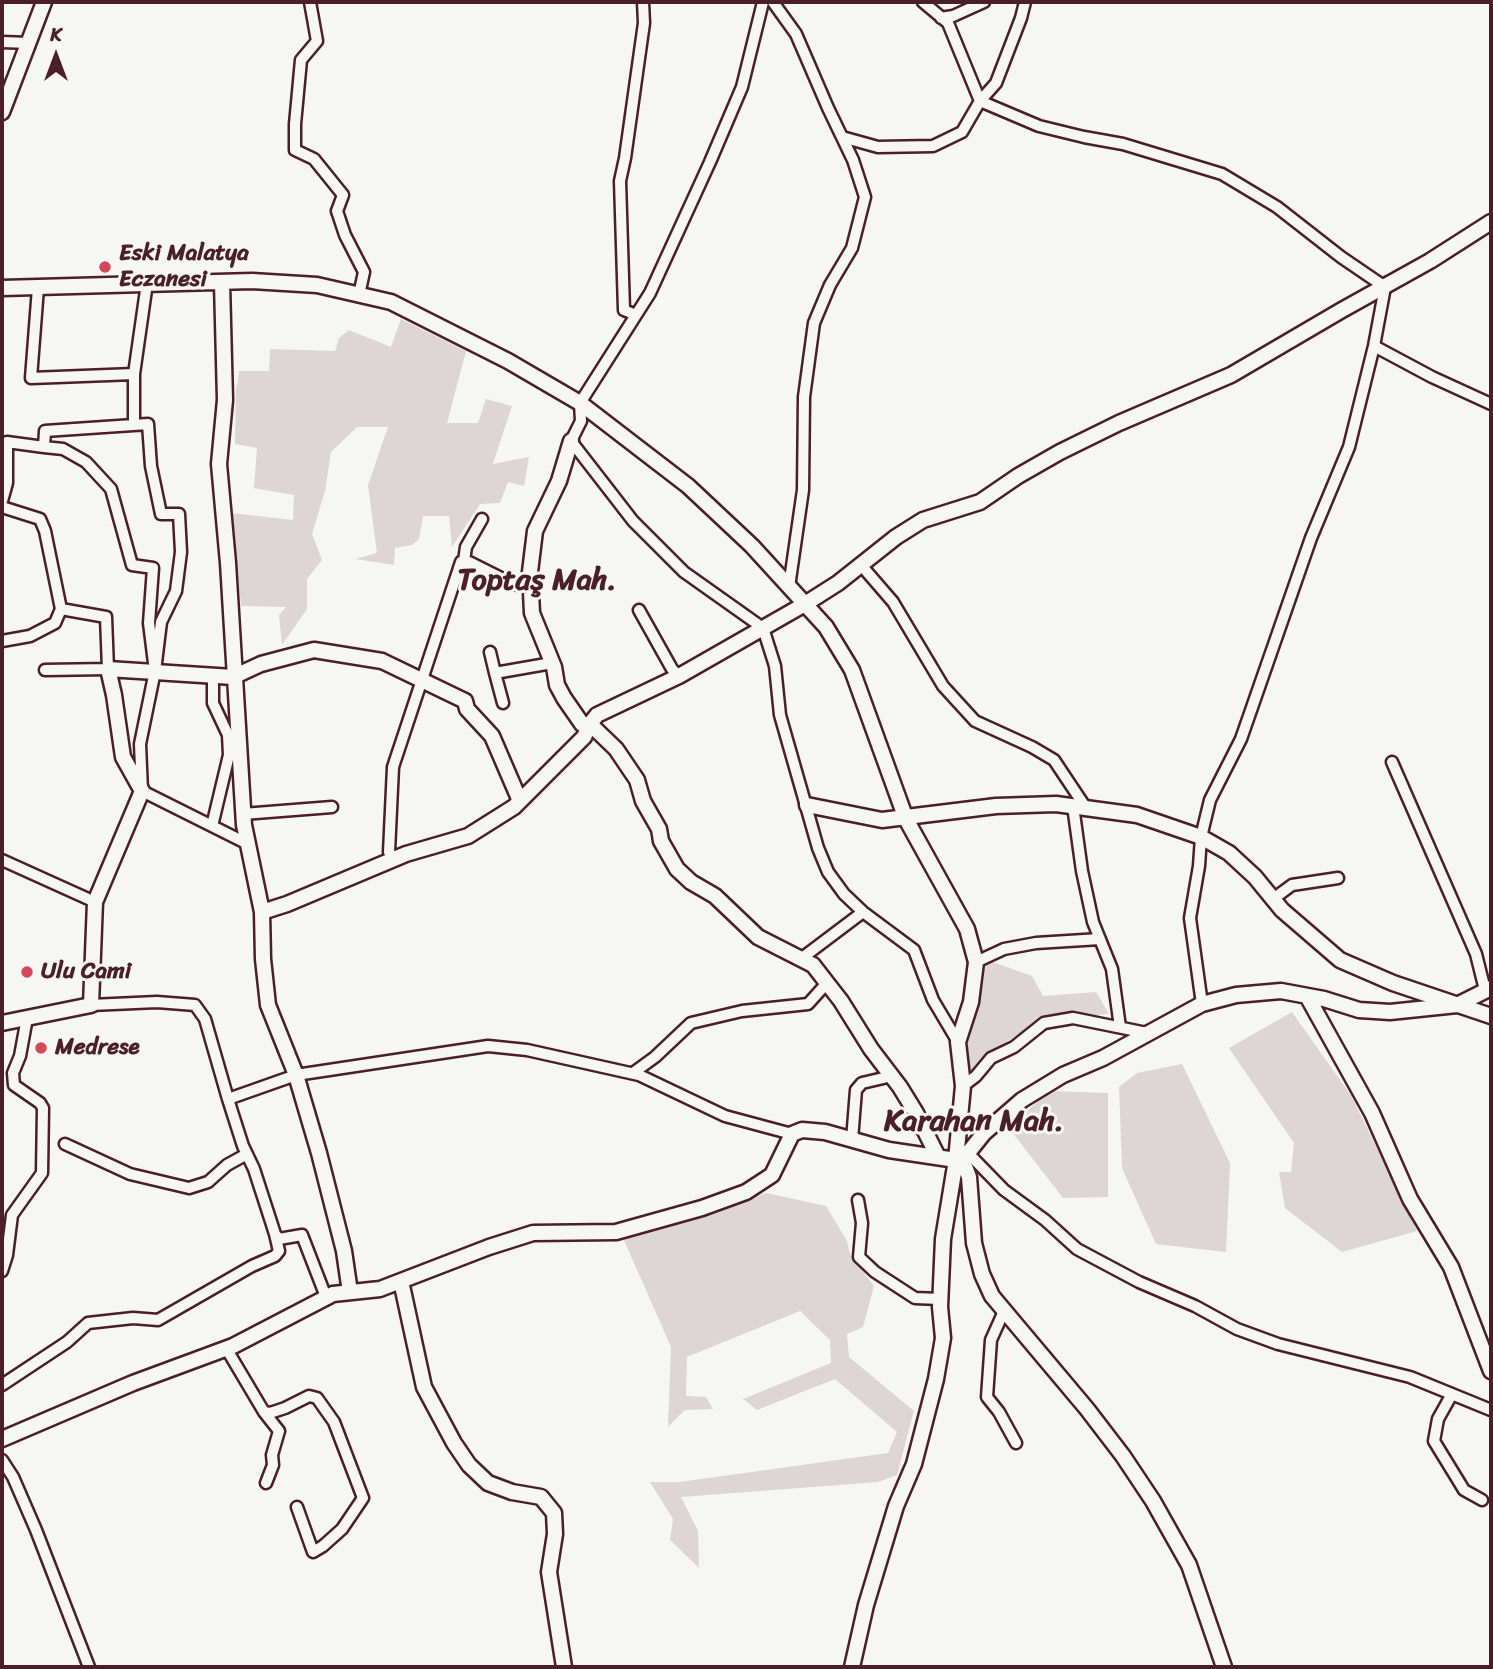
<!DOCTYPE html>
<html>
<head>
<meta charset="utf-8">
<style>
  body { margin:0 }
  #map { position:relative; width:1493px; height:1669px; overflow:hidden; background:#f6f6f2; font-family:Sriracha,sans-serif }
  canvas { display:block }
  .frame { position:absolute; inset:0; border:4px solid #4a1f2b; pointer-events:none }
  .north { position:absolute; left:21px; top:21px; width:70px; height:70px; -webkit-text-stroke:5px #f6f6f2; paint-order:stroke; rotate:0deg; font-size:19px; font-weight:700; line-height:28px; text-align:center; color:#4a1f2b }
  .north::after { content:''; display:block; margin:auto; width:24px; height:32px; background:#4a1f2b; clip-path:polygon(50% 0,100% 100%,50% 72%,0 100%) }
</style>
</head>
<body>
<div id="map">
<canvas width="1493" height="1669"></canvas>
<div class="frame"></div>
<div class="north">K</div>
</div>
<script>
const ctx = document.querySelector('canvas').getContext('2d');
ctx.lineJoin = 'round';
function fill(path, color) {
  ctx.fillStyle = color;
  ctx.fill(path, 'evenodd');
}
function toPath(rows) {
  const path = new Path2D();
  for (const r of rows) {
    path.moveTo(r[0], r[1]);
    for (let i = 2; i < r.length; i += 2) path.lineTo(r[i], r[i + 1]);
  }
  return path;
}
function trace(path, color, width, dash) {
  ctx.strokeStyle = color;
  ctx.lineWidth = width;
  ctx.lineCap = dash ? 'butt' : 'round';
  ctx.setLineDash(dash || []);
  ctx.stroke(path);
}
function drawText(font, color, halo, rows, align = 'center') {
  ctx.font = font + ' Sriracha,sans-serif';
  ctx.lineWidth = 6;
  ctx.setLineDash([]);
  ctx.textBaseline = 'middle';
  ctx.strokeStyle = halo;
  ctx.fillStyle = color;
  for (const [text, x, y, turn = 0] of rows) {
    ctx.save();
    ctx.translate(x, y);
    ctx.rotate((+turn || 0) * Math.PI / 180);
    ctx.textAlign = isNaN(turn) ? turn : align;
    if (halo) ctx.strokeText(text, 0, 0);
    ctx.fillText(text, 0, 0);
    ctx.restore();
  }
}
fill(toPath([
  [401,319,466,351,447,423,478,423,486,399,512,406,493,464,529,457,524,486,508,482,500,503,480,504,452,547,449,516,423,516,419,539,412,545,395,548,394,565,355,559,377,553,368,485,388,427,357,427,331,452,325,491,312,534,322,560,307,579,307,609,282,645,279,615,286,607,241,606,231,513,293,520,294,495,254,488,257,448,235,444,236,391,239,371,269,371,270,349,335,351,339,338,349,330,391,347],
  [990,961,1032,976,1043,996,1096,992,1109,1014,1042,1019,988,1054,967,1083,958,1042,976,962],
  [1292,1012,1352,1097,1417,1231,1342,1252,1285,1208,1279,1172,1291,1172,1294,1143,1229,1048],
  [1182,1064,1230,1163,1226,1252,1156,1244,1122,1168,1119,1087,1137,1073],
  [1049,1091,1108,1093,1108,1197,1063,1198,1009,1128],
  [767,1193,826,1206,847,1241,850,1254,874,1286,863,1327,847,1334,849,1357,914,1411,897,1475,878,1482,681,1497,698,1531,699,1568,670,1540,673,1519,650,1482,680,1482,888,1453,897,1432,835,1379,757,1410,743,1399,831,1363,830,1340,800,1311,687,1357,686,1396,706,1397,713,1409,685,1410,668,1427,671,1347,623,1238]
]), '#ddd6d5');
const street = toPath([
  [310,2,317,41,301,60,295,124,295,150,314,159,343,195,337,211,345,235,364,272,359,295],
  [763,2,742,87,710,162,650,293,580,403,581,421,571,441,633,521,684,572,763,628,775,666,780,715,818,848,828,872,844,894,863,912,914,950,933,1000,958,1042],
  [773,2,796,34,828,108,853,160,865,197,852,248,830,285,814,323,804,397,803,490,789,587],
  [923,2,948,23,980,101,996,83,1021,18,1025,2],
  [941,18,953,16,984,2],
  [2,42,29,43],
  [842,137,878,147,933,146,962,132,980,101,1039,126,1084,137,1123,144,1222,174,1277,207,1341,257,1385,287,1374,346,1349,447,1311,538,1241,739,1210,800,1201,837,1199,866,1190,918,1202,1004],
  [38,288,31,378,134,374,147,283],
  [636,315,624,310,620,181,625,158,644,23,643,2],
  [1374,346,1432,377,1491,404],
  [134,425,134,374],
  [2,501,7,483,7,442,44,447,63,449,86,462,111,489,132,565,153,568,149,623,155,671,161,622,176,591,181,552,179,514,161,514,151,466,148,424,45,431,44,447],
  [2,507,40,519,45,531,61,609,55,623,30,636,2,641],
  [464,561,466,547,482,519],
  [861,565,893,602,943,686,975,721,1032,747,1054,760,1086,808],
  [639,610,672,669,679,676],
  [490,652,495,673,552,663],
  [45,670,108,669,106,617,61,609],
  [155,671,140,744,142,791,248,844],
  [495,673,503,703],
  [1392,762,1476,954,1485,990],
  [1073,806,1082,871,1093,922,1112,969,1120,1027],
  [243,814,332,807],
  [212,826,229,755,228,735,213,703,213,675],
  [395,859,389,852,393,767,461,562,469,562,513,584,531,587],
  [2,860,95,902],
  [1273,899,1292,885,1338,878],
  [802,958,863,912],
  [976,962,1004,949,1036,943,1100,939],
  [91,1005,157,1002,195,1005,205,1019,228,1099],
  [633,1073,655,1057,691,1023,742,1011,808,1004,826,984],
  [963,1086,976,1076,991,1058,1014,1047,1044,1023,1073,1018,1147,1033],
  [852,1140,856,1090,862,1083,892,1076],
  [65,1144,130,1174,189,1188,208,1182,227,1165,247,1154],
  [968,1153,1004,1190,1045,1220,1077,1249,1139,1282,1195,1306,1237,1329,1278,1344,1410,1377,1491,1410],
  [858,1200,862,1223,859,1257,875,1272,915,1298,940,1299],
  [2,1271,7,1255,12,1215,42,1173,43,1108,40,1103,14,1085,13,1073,20,1056,27,1018],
  [326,1297,302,1235,279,1239,275,1234,254,1169,243,1146,228,1099,296,1075,488,1046,527,1050,639,1075,725,1116,792,1134],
  [1004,1311,991,1340,987,1397,999,1412,1016,1443],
  [226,1348,264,1412,270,1413,285,1408,309,1396,317,1398,334,1422,363,1498,342,1529,323,1546,313,1552,297,1507],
  [2,1385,67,1342,88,1323,133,1318,158,1320,252,1266,275,1256,279,1251,275,1234],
  [1452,1394,1438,1419,1434,1441,1464,1490,1482,1500],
  [264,1412,279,1431,272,1455,273,1465,266,1483],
  [2,1460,13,1477,36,1530,89,1667]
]);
const secondary = toPath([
  [2,112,44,2],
  [222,283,225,400,219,464,228,563,244,825,262,912,263,959,268,1005,296,1075,319,1153,344,1251,350,1292],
  [2,288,252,281,317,285,391,302,508,361,580,403,688,486,752,546,826,627,852,670,906,819,967,929,976,962,971,1002,958,1042,963,1086,956,1160,943,1239,940,1307,943,1338,936,1379,914,1464,896,1506,866,1605,852,1667],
  [571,441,559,481,535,531,530,572,532,613,554,667,557,685,564,698,582,724,590,724,616,749,637,780,643,801,659,829,661,841,677,869,691,882,715,896,758,937,813,965,841,1001,871,1049,900,1087,916,1113,938,1157],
  [807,805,882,820,996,806,1056,804,1137,815,1201,837,1229,853,1255,877,1282,910,1340,960,1393,983,1491,1016],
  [262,912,287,904,406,854,468,836,514,807,584,737,590,724,597,715,679,676,805,604,838,583,896,537,923,520,980,502,1018,476,1060,452,1119,423,1231,375,1342,310,1430,261,1491,222],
  [1307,996,1372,1113,1410,1199,1451,1267,1491,1371],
  [2,1023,91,1005,95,902,142,791,123,757,114,695,108,669,233,677,261,664,314,650,382,661,465,701,467,709,492,736,520,801],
  [961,1156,969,1177,974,1243,982,1274,992,1296,1087,1409,1123,1456,1153,1501,1189,1565,1224,1667],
  [401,1281,424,1387,454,1443,469,1465,488,1483,512,1492,541,1497,554,1513,555,1534,549,1572,564,1667],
  [2,1439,133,1383,233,1346,333,1294,380,1289,489,1247,533,1233,616,1232,702,1208,746,1192,772,1175,792,1134,802,1130,825,1132,889,1150,956,1160,968,1153,984,1133,1022,1100,1063,1075,1103,1058,1202,1004,1236,995,1281,991,1324,999,1359,1010,1390,1012,1457,1005,1491,988]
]);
trace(street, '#4a1f2b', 15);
trace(secondary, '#4a1f2b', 19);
trace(street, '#f6f6f2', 10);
trace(secondary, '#f6f6f2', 14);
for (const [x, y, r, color] of [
  [105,267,7,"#d1495b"],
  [27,972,7,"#d1495b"],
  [41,1048,7,"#d1495b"]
]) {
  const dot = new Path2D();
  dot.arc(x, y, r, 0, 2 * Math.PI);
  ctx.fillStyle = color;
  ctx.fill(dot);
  trace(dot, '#f6f6f2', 2.5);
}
drawText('bold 23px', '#4a1f2b', '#f6f6f2', [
  ["Eski Malatya",119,254],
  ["Eczanesi",119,280],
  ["Ulu Cami",41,972],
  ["Medrese",55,1048]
], 'left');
drawText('bold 30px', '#4a1f2b', '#f6f6f2', [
  ["Toptaş Mah.",537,581],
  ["Karahan Mah.",974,1122]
]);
</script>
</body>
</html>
